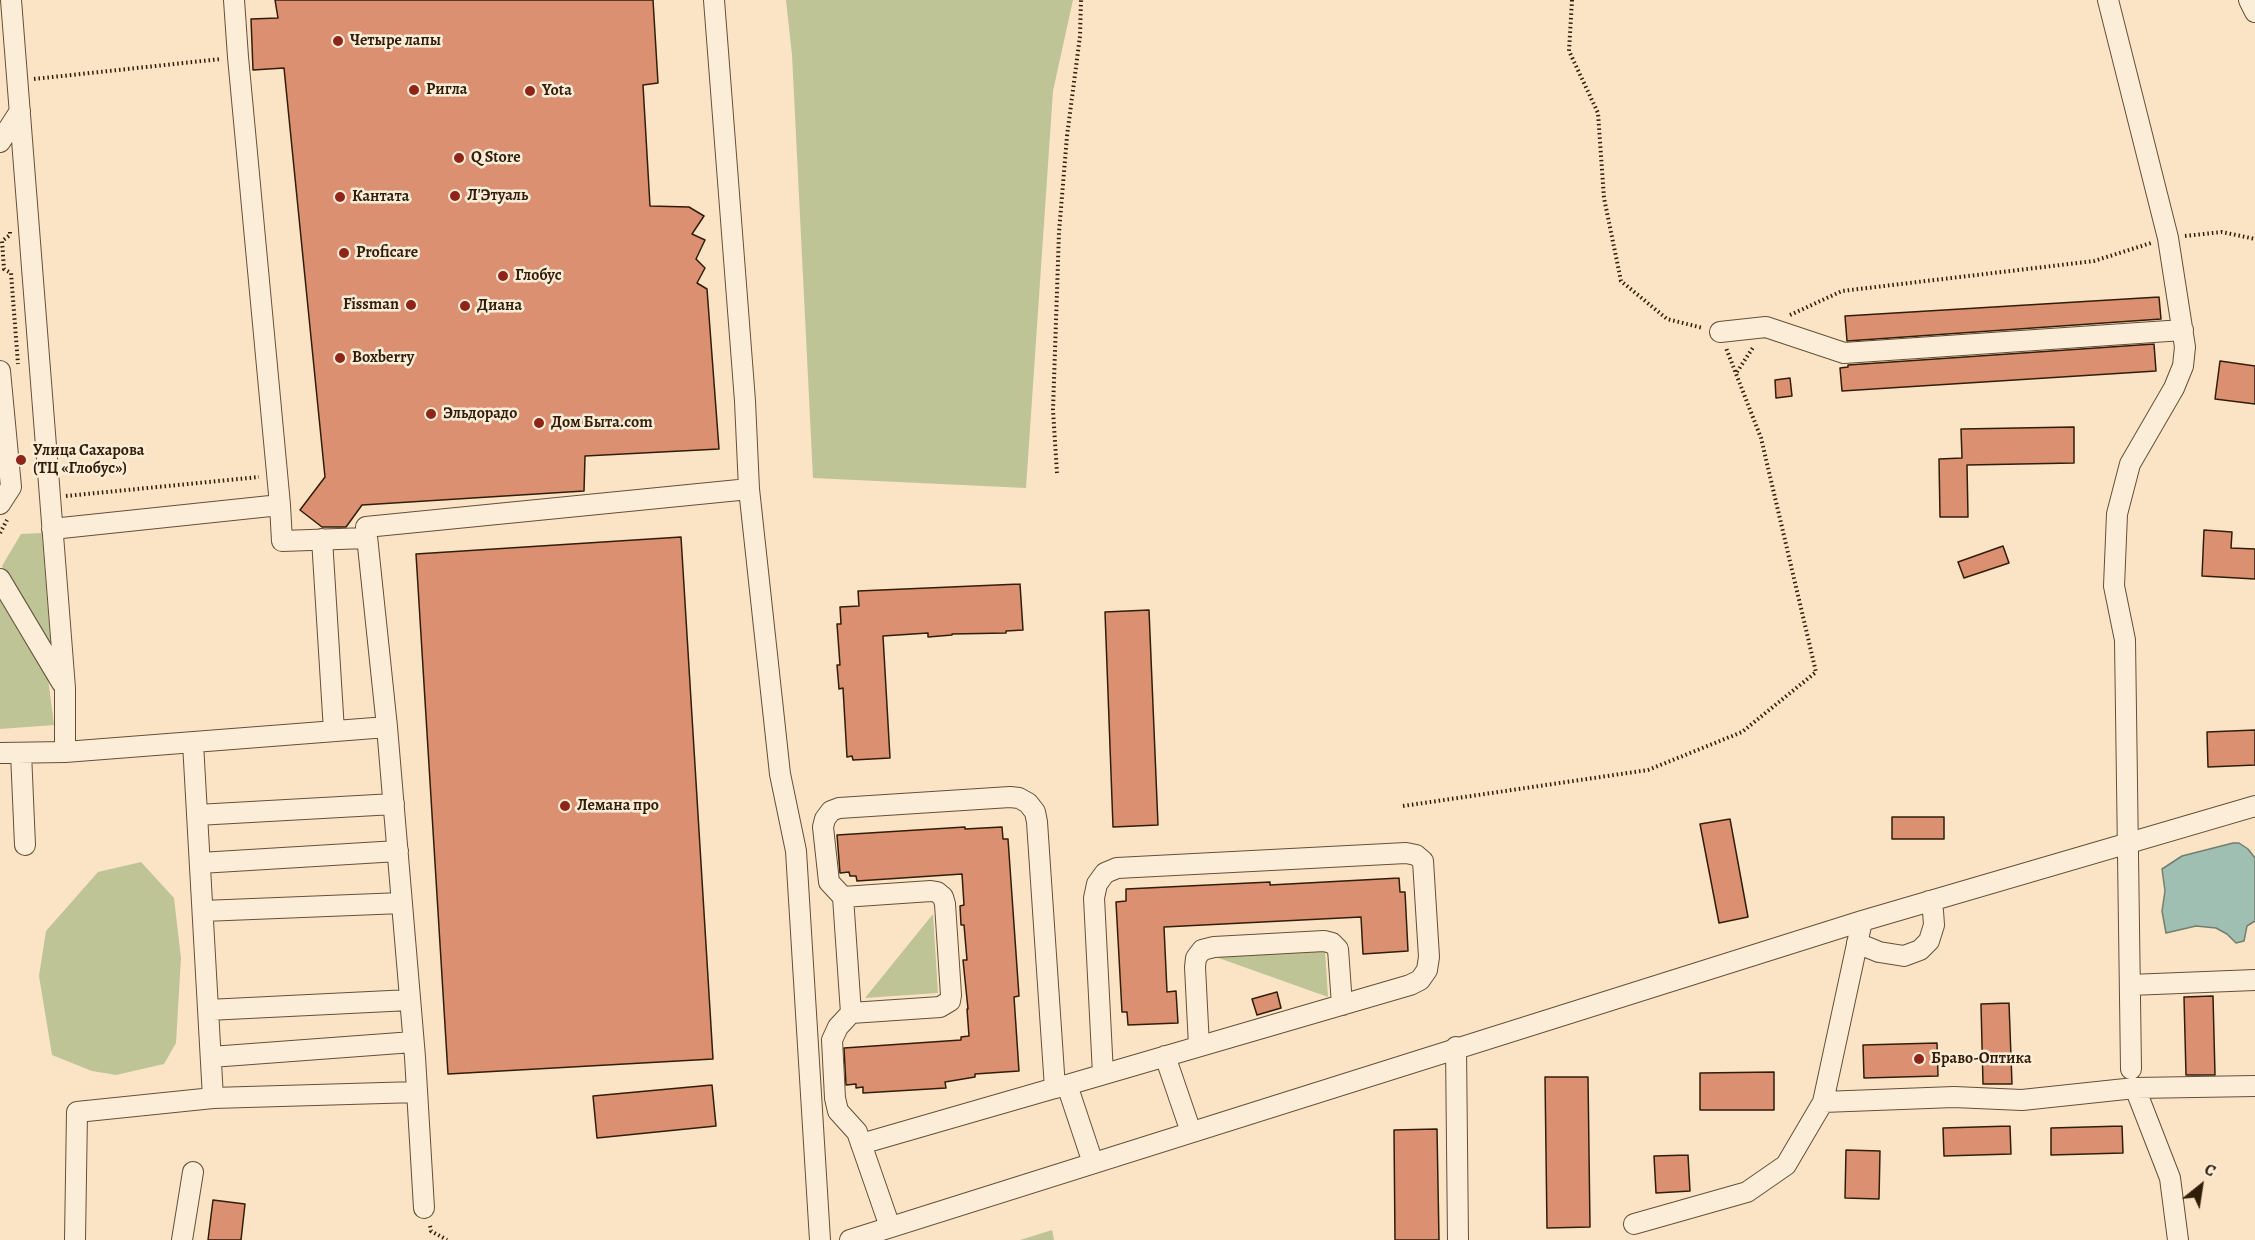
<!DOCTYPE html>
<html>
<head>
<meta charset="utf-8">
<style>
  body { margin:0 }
  #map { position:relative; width:2255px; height:1240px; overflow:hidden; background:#fbe4c5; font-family:Alegreya,serif }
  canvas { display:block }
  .north { position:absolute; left:2171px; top:1156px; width:60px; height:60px; -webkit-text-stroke:4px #fcedd9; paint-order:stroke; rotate:30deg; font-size:16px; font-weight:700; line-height:24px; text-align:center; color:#311e08 }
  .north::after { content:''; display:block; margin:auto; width:21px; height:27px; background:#311e08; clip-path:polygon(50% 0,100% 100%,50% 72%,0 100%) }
</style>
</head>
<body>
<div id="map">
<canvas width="2255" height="1240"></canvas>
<div class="north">С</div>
</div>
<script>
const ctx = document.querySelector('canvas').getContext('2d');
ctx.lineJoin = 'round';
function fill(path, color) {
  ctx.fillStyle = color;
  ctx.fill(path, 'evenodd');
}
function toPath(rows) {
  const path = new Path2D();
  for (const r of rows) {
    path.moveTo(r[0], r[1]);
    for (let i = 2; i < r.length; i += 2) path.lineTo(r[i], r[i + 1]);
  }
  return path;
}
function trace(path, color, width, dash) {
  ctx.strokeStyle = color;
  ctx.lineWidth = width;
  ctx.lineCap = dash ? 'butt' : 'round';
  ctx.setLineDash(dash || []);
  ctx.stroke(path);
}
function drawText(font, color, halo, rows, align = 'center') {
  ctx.font = font + ' Alegreya,serif';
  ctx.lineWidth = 5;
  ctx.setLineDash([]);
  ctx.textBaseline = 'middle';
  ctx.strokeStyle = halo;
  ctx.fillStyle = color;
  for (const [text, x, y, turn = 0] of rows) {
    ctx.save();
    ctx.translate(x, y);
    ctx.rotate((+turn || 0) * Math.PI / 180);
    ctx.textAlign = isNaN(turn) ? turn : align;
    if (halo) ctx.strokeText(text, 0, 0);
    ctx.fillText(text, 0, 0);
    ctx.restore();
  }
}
fill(toPath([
  [786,0,1073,0,1053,91,1026,488,813,478,792,55],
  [42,533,51,647,13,588,2,566,21,534],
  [0,597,48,678,54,725,0,729],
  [141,862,174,898,181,958,176,1043,164,1064,116,1075,92,1071,52,1055,39,976,46,931,98,872],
  [933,914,938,993,865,998],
  [1325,950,1328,997,1213,956],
  [1052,1230,1054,1240,1020,1240]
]), '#bec495');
const water = toPath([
  [2233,843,2239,843,2248,849,2255,858,2255,921,2247,926,2244,941,2236,943,2227,934,2216,928,2196,926,2166,933,2162,911,2165,891,2162,869,2182,856,2233,843]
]);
fill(water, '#9fbfb2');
trace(water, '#737f6e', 1.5);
const building = toPath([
  [275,0,653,0,658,83,643,85,650,206,689,207,704,216,692,234,705,240,696,259,705,268,697,283,707,289,719,449,585,456,584,491,362,505,346,527,322,527,300,510,325,477,284,68,253,70,251,19,278,18,275,0],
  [2159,297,2161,319,1847,341,1845,316,2159,297],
  [2154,344,2156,371,1842,391,1840,368,1848,367,1848,365,2154,344],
  [2220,361,2255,366,2255,404,2215,399,2220,361],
  [1790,378,1792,396,1776,398,1775,380,1790,378],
  [2074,427,2074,463,1967,465,1968,517,1940,517,1939,459,1962,458,1961,429,2074,427],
  [2204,530,2232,532,2231,548,2255,549,2255,579,2202,576,2204,530],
  [681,537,713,1059,448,1074,416,554,681,537],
  [2003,546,2009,563,1964,578,1958,562,2003,546],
  [1020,584,1023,630,1006,631,1006,633,952,634,952,635,928,637,928,633,883,636,890,758,853,760,852,756,847,757,843,688,839,689,837,665,840,665,837,624,841,624,840,607,859,606,858,591,1020,584],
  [1149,610,1158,825,1113,827,1105,612,1149,610],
  [2255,730,2255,765,2208,767,2207,732,2255,730],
  [1892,817,1944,817,1944,839,1892,839,1892,817],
  [1730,819,1748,917,1719,923,1700,824,1730,819],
  [965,827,965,829,1002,827,1003,839,1008,839,1019,996,1014,997,1019,1071,975,1074,975,1077,945,1082,946,1088,863,1093,863,1087,856,1088,856,1084,846,1085,844,1048,961,1040,961,1037,969,1036,967,1009,968,1009,963,960,967,960,964,925,961,925,960,906,964,905,962,874,857,881,856,876,850,876,849,872,840,873,837,835,965,827],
  [1399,878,1400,892,1405,892,1408,951,1363,954,1361,917,1164,927,1167,992,1176,991,1178,1023,1128,1025,1127,1012,1122,1012,1116,902,1126,901,1126,889,1270,882,1270,885,1399,878],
  [1277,992,1281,1008,1257,1015,1252,999,1277,992],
  [2213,996,2215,1075,2186,1075,2184,997,2213,996],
  [2009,1003,2012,1084,1983,1084,1981,1004,2009,1003],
  [1937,1043,1938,1076,1864,1078,1863,1045,1937,1043],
  [1774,1072,1774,1110,1700,1110,1700,1073,1774,1072],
  [1545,1077,1588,1077,1590,1227,1547,1228,1545,1077],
  [712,1085,716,1126,597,1138,593,1096,712,1085],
  [2010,1126,2011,1154,1944,1156,1943,1128,2010,1126],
  [2122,1126,2123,1153,2051,1155,2051,1128,2122,1126],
  [1437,1129,1439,1240,1395,1240,1394,1130,1437,1129],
  [1846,1150,1880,1151,1879,1199,1845,1198,1846,1150],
  [1688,1155,1690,1191,1656,1193,1654,1156,1688,1155],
  [213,1200,245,1204,241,1240,208,1240,213,1200]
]);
fill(building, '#db9072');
trace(building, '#311e08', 1.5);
const minor = toPath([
  [2108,0,2168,238,2185,347,2183,366,2174,388,2130,464,2117,514,2114,586,2125,640,2131,1069],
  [2249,0,2255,12],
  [0,142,20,111],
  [1720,332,1766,327,1844,353,2183,330],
  [0,371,11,487,0,504],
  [749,489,780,774,796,851,820,1240],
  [280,505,282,541,367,538],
  [52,529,280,505,238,57,234,0],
  [322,539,334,731],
  [0,579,62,683],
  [387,727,415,1057,424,1208],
  [65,752,387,727,366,527,749,489,745,401,714,0],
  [0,753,65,752,65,688,11,0],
  [21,753,25,845],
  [197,815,394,804],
  [200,863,398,851],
  [843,897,931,891,937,892,943,897,945,904,951,995,950,1001,940,1007,851,1013],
  [203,911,402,903],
  [1862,921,1823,1102,1954,1097,2022,1100,2135,1088,2255,1086],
  [1857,943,1879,952,1904,956,1920,950,1929,941,1934,925,1933,911,1929,901],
  [2130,985,2255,980],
  [208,1010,410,1000],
  [1199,1046,1195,967,1196,958,1202,950,1214,947,1324,941,1332,943,1338,949,1342,1005],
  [1456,1047,1458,1240],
  [1165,1056,1191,1132],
  [211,1057,413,1042],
  [1067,1085,1410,985,1420,980,1427,970,1429,957,1423,861,1416,855,1406,853,1117,868,1105,873,1097,884,1094,898,1103,1074],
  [2135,1088,2170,1178,2178,1240],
  [213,1098,417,1092],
  [861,1144,1055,1088],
  [1634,1224,1747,1192,1786,1165,1823,1102],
  [890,1227,857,1132,838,1111,835,1098,832,1040,838,1027,851,1013,843,897,829,882,823,827,825,819,831,811,839,808,1010,797,1019,798,1028,803,1035,812,1037,822,1055,1088,1067,1085,1093,1163],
  [75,1240,77,1112,213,1098,193,743],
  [182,1240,193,1172],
  [850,1240,1862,921,2255,806]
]);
trace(minor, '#645037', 22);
trace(toPath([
  [1572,0,1569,51,1598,113,1604,198,1621,281,1667,319,1703,328],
  [34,79,221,59],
  [10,232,10,235,2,241,4,269,11,273,18,364],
  [2185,236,2222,232,2255,239],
  [1790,315,1842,291,2094,261,2151,243],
  [1737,372,1754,346],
  [1057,473,1053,410,1059,232,1067,136,1080,36,1081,0],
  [66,496,259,477],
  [0,533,7,520],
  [1403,806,1648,770,1742,732,1816,672,1761,438,1726,348],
  [430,1226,431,1231,447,1240]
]), '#311e08', 4, [1.5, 3]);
trace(minor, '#fcedd9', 20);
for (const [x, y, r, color] of [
  [338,41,6,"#8f2418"],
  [414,90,6,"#8f2418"],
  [530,91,6,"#8f2418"],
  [459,158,6,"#8f2418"],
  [455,196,6,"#8f2418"],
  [340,197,6,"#8f2418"],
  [344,253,6,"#8f2418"],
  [503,276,6,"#8f2418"],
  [411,305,6,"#8f2418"],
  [465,306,6,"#8f2418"],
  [340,358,6,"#8f2418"],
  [431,414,6,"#8f2418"],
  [539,423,6,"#8f2418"],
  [21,460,6,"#8f2418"],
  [565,806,6,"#8f2418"],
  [1919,1059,6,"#8f2418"]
]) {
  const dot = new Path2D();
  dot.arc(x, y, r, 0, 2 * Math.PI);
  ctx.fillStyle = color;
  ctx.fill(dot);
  trace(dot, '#fcedd9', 2);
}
drawText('bold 16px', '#311e08', '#fcedd9', [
  ["Четыре лапы",350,41],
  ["Ригла",426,90],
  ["Yota",542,91],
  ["Q Store",471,158],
  ["Л'Этуаль",467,196],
  ["Кантата",352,197],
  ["Proficare",356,253],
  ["Глобус",515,276],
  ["Fissman",399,305,"right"],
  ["Диана",477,306],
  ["Boxberry",352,358],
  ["Эльдорадо",443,414],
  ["Дом Быта.com",551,423],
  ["Улица Сахарова",33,451],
  ["(ТЦ «Глобус»)",33,469],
  ["Лемана про",577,806],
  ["Браво-Оптика",1931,1059]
], 'left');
</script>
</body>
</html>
